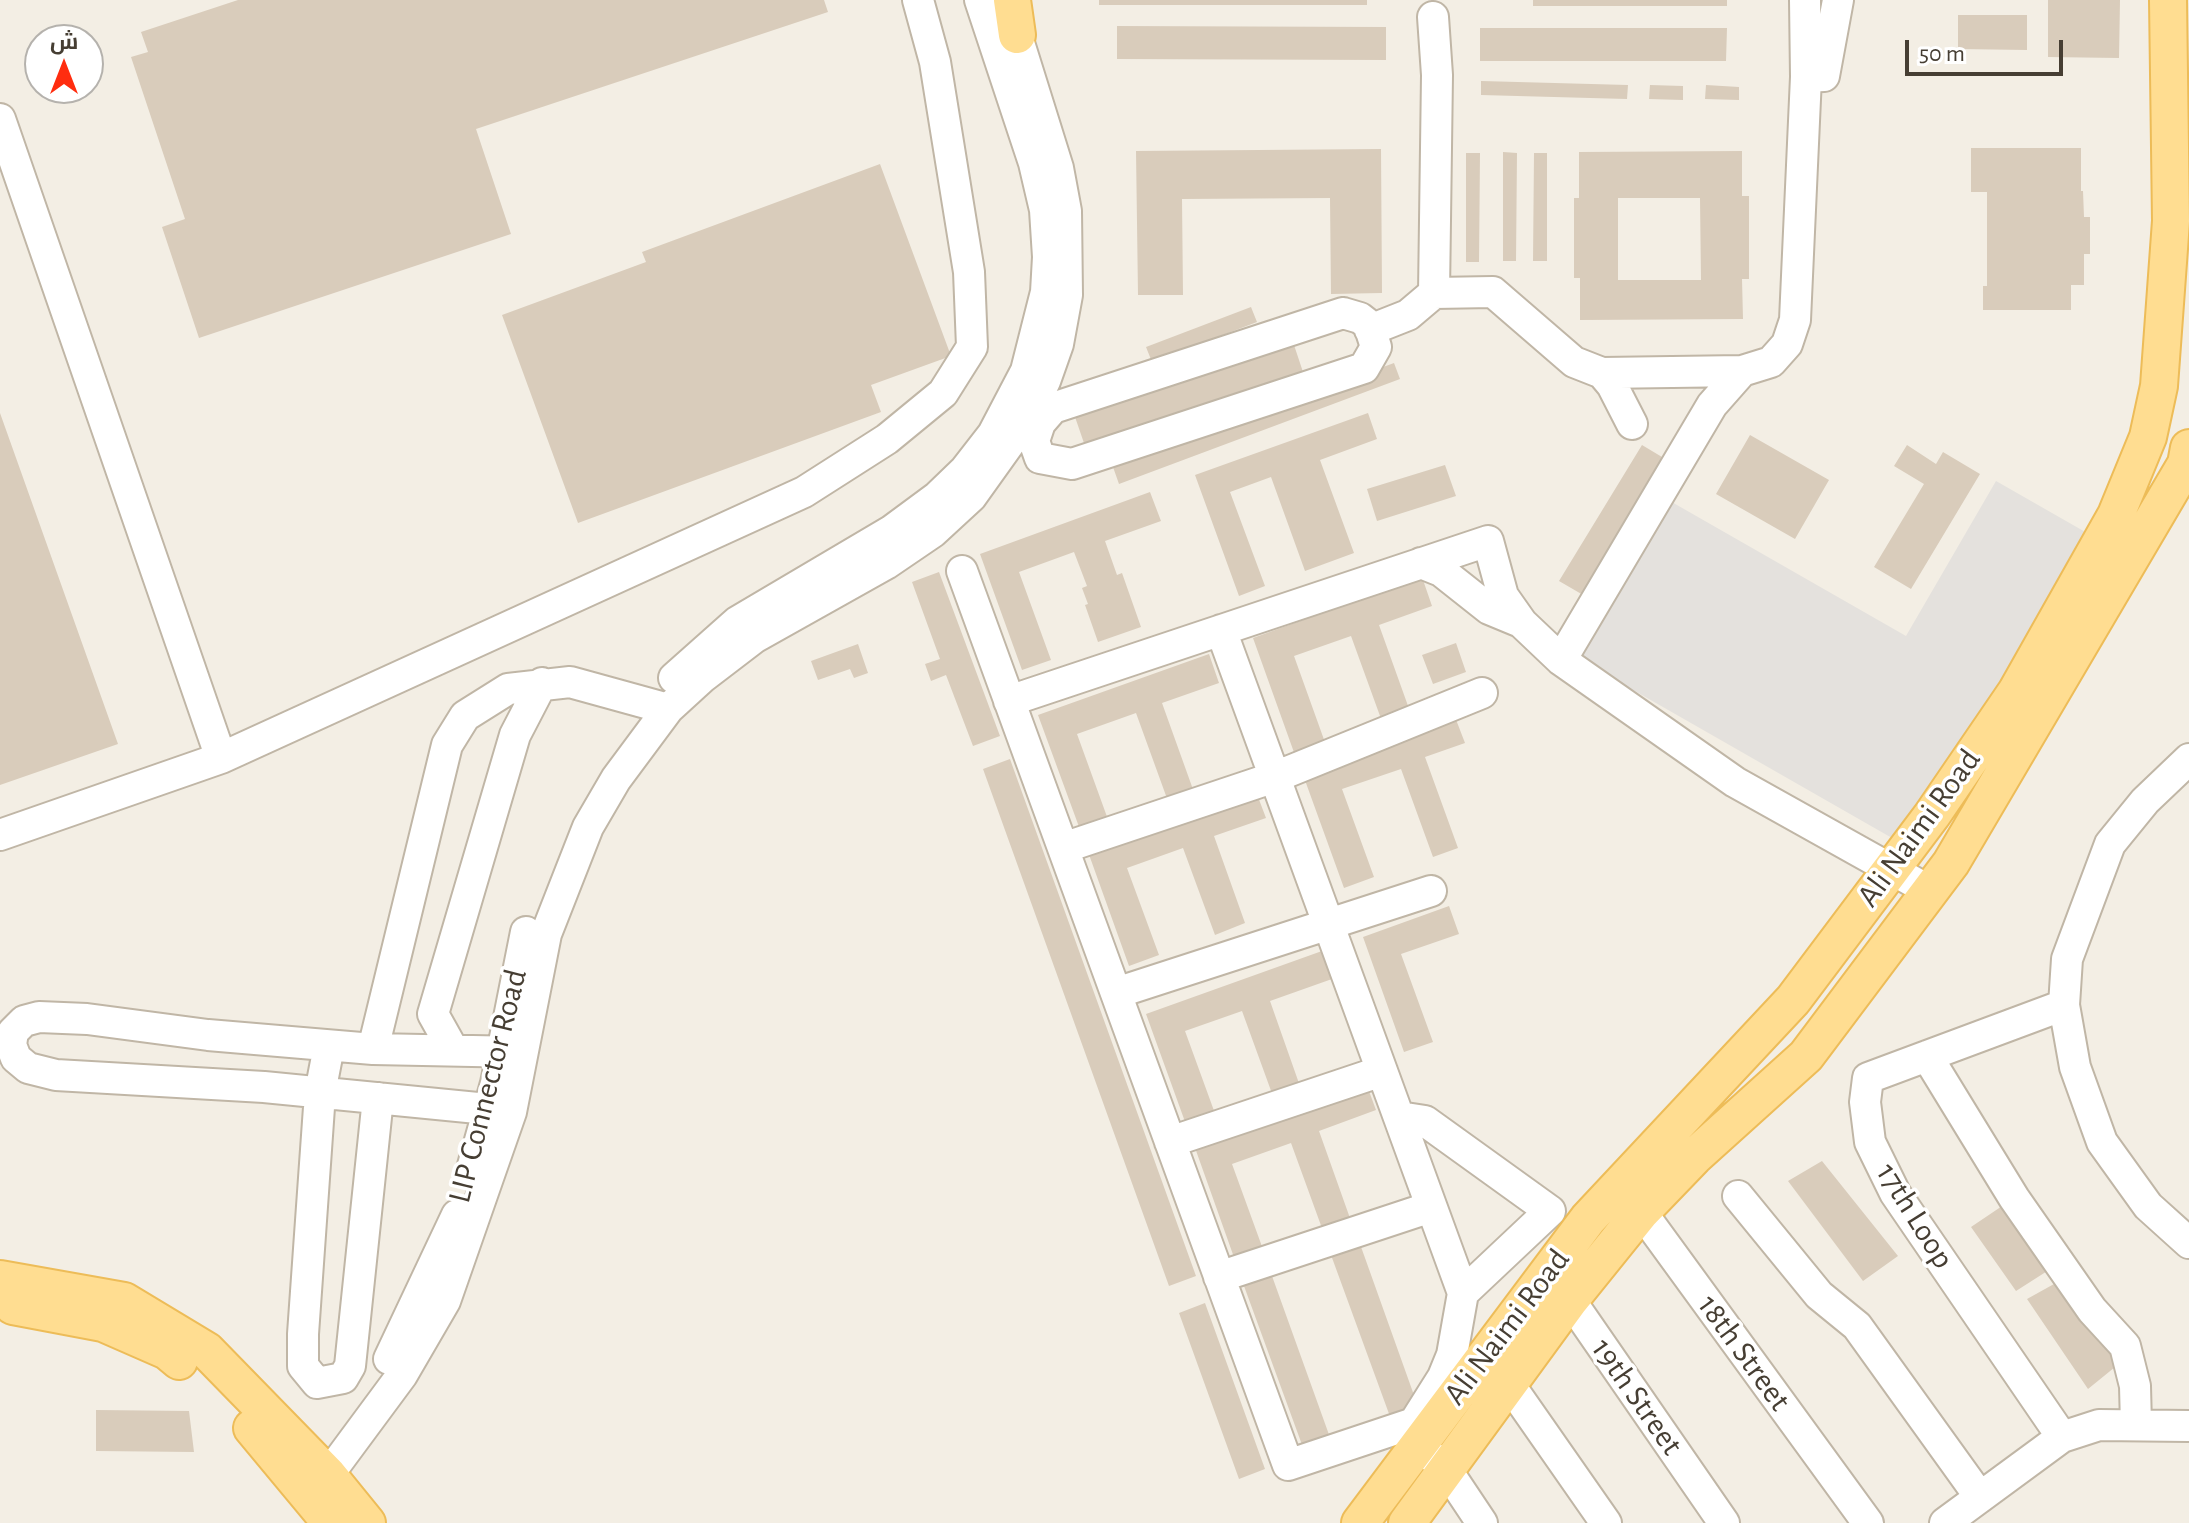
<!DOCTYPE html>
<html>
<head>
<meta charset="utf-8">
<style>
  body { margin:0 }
  #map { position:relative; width:2189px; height:1523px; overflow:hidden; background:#f3eee4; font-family:"Alegreya Sans",Cairo,sans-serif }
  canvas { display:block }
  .north { position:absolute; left:24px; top:24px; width:80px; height:80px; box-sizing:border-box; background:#fff; border:2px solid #b5b2ad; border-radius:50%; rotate:0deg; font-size:22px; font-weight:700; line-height:32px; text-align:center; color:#463e33 }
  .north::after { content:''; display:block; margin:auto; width:28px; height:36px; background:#ff2d0f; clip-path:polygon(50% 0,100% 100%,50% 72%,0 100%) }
  .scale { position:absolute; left:1905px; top:40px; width:158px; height:36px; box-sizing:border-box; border:4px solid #463e33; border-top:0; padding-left:10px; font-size:24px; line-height:28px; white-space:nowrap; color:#463e33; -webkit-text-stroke:6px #fff; paint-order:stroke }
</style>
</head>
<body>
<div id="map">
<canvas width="2189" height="1523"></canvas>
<div class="north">ش</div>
<div class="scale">50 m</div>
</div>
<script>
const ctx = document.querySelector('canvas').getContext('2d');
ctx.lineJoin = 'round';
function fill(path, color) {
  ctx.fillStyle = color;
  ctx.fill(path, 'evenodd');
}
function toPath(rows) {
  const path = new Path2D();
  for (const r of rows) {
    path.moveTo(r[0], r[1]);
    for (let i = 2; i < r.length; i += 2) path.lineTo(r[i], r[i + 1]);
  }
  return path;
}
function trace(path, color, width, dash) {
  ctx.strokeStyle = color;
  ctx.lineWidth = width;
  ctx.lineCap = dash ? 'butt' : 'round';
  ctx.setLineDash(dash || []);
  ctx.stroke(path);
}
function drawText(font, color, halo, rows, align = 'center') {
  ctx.font = font + ' "Alegreya Sans",sans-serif';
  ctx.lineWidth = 7;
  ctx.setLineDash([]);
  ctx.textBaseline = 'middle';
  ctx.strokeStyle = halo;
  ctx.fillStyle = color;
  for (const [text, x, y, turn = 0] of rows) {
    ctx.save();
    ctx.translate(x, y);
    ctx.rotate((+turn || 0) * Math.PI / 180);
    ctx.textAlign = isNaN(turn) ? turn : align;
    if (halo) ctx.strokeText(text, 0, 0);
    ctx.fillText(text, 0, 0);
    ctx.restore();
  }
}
fill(toPath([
  [1996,481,2087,533,1906,846,1579,659,1670,501,1906,636]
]), '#e4e1dd');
fill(toPath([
  [238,0,824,0,828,12,476,129,511,234,199,338,162,227,185,219,131,57,148,52,141,32],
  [1099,0,1367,0,1367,5,1099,5],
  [1533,0,1727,0,1727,6,1533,6],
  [2048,0,2120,0,2119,58,2048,57],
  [1958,15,2027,15,2027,50,1958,49],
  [1117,26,1386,27,1386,60,1117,59],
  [1480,28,1727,28,1726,61,1480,61],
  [1481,81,1628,85,1627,99,1481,95],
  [1650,85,1683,86,1683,100,1649,99],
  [1706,85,1739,87,1739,100,1705,99],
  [1971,148,2081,148,2081,191,2083,191,2084,217,2090,217,2090,254,2084,254,2084,285,2071,285,2071,310,1983,310,1983,286,1987,286,1987,192,1971,192],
  [1381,149,1382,293,1331,294,1330,198,1182,199,1183,295,1138,295,1136,151],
  [1742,151,1742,196,1749,196,1749,279,1742,279,1743,319,1580,320,1580,278,1574,278,1574,198,1579,198,1579,152],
  [1618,198,1700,198,1701,280,1618,280],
  [1503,152,1517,153,1516,261,1503,261],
  [1466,153,1480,153,1479,262,1466,262],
  [1534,153,1547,153,1547,261,1533,261],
  [880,164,951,356,871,385,881,412,578,523,502,315,646,262,642,252],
  [1251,307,1257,322,1152,362,1146,347],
  [1293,342,1304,375,1085,446,1074,414],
  [1394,363,1400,379,1119,484,1113,467],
  [0,413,118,744,0,785],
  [1368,413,1377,439,1320,460,1354,553,1305,571,1271,477,1230,492,1265,586,1239,596,1195,475],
  [1750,435,1829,480,1795,539,1716,494],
  [1642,445,1672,463,1590,599,1559,581],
  [1907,445,1936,464,1943,452,1980,474,1911,589,1874,567,1924,484,1894,466],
  [1445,465,1456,496,1377,521,1367,489],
  [1150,492,1161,521,1105,541,1117,575,1122,573,1141,627,1098,642,1085,605,1088,604,1082,588,1087,586,1074,552,1019,572,1051,660,1022,670,980,554],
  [939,572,1000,736,973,746,946,675,931,681,925,664,940,659,912,582],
  [1422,577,1432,606,1379,625,1412,717,1384,727,1351,636,1294,656,1327,748,1296,758,1253,638],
  [1456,643,1466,672,1433,684,1422,655],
  [858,644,868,673,854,678,850,669,818,680,811,661],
  [1209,654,1219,683,1162,703,1195,795,1169,804,1136,713,1077,734,1110,825,1082,835,1038,715],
  [1455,717,1465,743,1425,757,1458,848,1433,857,1401,769,1342,789,1374,877,1344,888,1302,772],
  [1010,759,1196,1276,1169,1286,983,769],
  [1255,789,1266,818,1214,836,1245,923,1215,935,1183,848,1127,868,1159,955,1129,966,1087,849],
  [1449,906,1459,934,1401,954,1433,1042,1404,1052,1363,937],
  [1322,951,1332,979,1270,1001,1301,1089,1274,1099,1242,1011,1185,1031,1217,1119,1188,1130,1146,1014],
  [1366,1083,1376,1110,1319,1131,1351,1221,1323,1231,1291,1143,1232,1164,1264,1252,1236,1263,1194,1145],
  [1822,1161,1898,1256,1863,1281,1788,1181],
  [2014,1198,2052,1268,2016,1291,1971,1227],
  [1360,1244,1420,1412,1392,1422,1331,1255],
  [1272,1276,1332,1443,1305,1453,1244,1286],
  [2063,1279,2120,1363,2088,1389,2027,1299],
  [1205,1303,1265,1469,1239,1479,1179,1313],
  [96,1410,189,1411,194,1452,96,1451]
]), '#d9ccbb');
const minor = toPath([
  [1806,77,1824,76,1838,0],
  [0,119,221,758,804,492,887,439,943,393,972,347,969,272,935,62,918,0],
  [1434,293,1493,292,1574,362,1602,373,1742,371],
  [1343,313,1360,318,1369,325,1376,347,1364,368,1072,464,1040,458,1034,441,1040,423,1053,408,1343,313],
  [1370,330,1408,315,1434,293,1437,75,1433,17],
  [1602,373,1612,385,1632,424],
  [1421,563,1441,571,1489,609,1518,621],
  [962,571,1288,1465,1414,1423,1443,1377,1452,1355,1463,1293,1550,1211,1425,1121,1399,1117],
  [1221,630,1463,1293],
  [1561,660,1712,405,1742,371,1771,362,1787,344,1795,320,1806,77,1805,0],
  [674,678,737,622,891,531,937,497,965,470,993,434,1026,371,1046,292,1048,257,1045,210,1034,163,980,0],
  [1009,701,1488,541,1503,596,1522,623,1561,660,1735,782,1930,891],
  [2189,759,2145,801,2110,844,2067,959,2064,1005,2075,1067,2102,1142,2148,1206,2189,1243],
  [0,835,221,758],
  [1063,848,1275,777,1482,693],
  [1116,993,1431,891],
  [329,1046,320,1093,303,1334,303,1366,317,1383,343,1378,350,1366,378,1098],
  [452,1048,433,1014,515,735,542,683],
  [373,1049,522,1052],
  [1927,1056,2014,1198,2092,1310,2125,1346,2135,1386,2136,1425],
  [508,1111,264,1087,56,1075,28,1068,16,1058,11,1045,13,1032,24,1021,39,1017,87,1019,208,1035,373,1049,447,745,465,716,508,689,570,682,668,709],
  [1170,1142,1382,1071],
  [472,1169,496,1083,526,932],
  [1629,1195,1868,1523],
  [1738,1196,1819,1295,1857,1326,1980,1497],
  [1219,1277,1431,1207],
  [1553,1287,1570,1300,1724,1523],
  [389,1359,457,1215],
  [1494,1371,1509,1384,1606,1523],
  [2062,1437,1895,1193,1870,1142,1865,1102,1868,1078,2064,1005],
  [1430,1455,1446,1469,1482,1523],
  [308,1484,328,1475,402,1375,445,1301,511,1112,546,934,588,827,616,779,668,709,703,677,754,638,886,564,933,532,971,497,1026,420,1045,381,1058,344,1067,295,1066,211,1058,168,1010,14],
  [1945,1523,2062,1437,2099,1425,2189,1426]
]);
const major = toPath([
  [1012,0,1017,35],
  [0,1279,124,1301,207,1351,328,1475,367,1523],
  [13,1306,103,1323,167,1351,179,1361],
  [252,1428,331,1523],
  [1360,1523,1588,1219,1793,1000,1932,815,2016,692,2116,515,2148,437,2159,386,2171,221,2168,0],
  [1407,1523,1570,1300,1641,1212,1694,1157,1806,1056,1951,863,2186,464,2189,448]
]);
trace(minor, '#c0b6a6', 34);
trace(major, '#edbc58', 40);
trace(minor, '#fff', 30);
trace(major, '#ffdd91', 36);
drawText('32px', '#463e33', '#fff', [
  ["Ali Naimi Road",1919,828,-54],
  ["LIP Connector Road",488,1086,-76],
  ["17th Loop",1915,1216,58],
  ["Ali Naimi Road",1507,1327,-53],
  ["18th Street",1744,1353,54],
  ["19th Street",1637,1397,55]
]);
</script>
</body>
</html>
